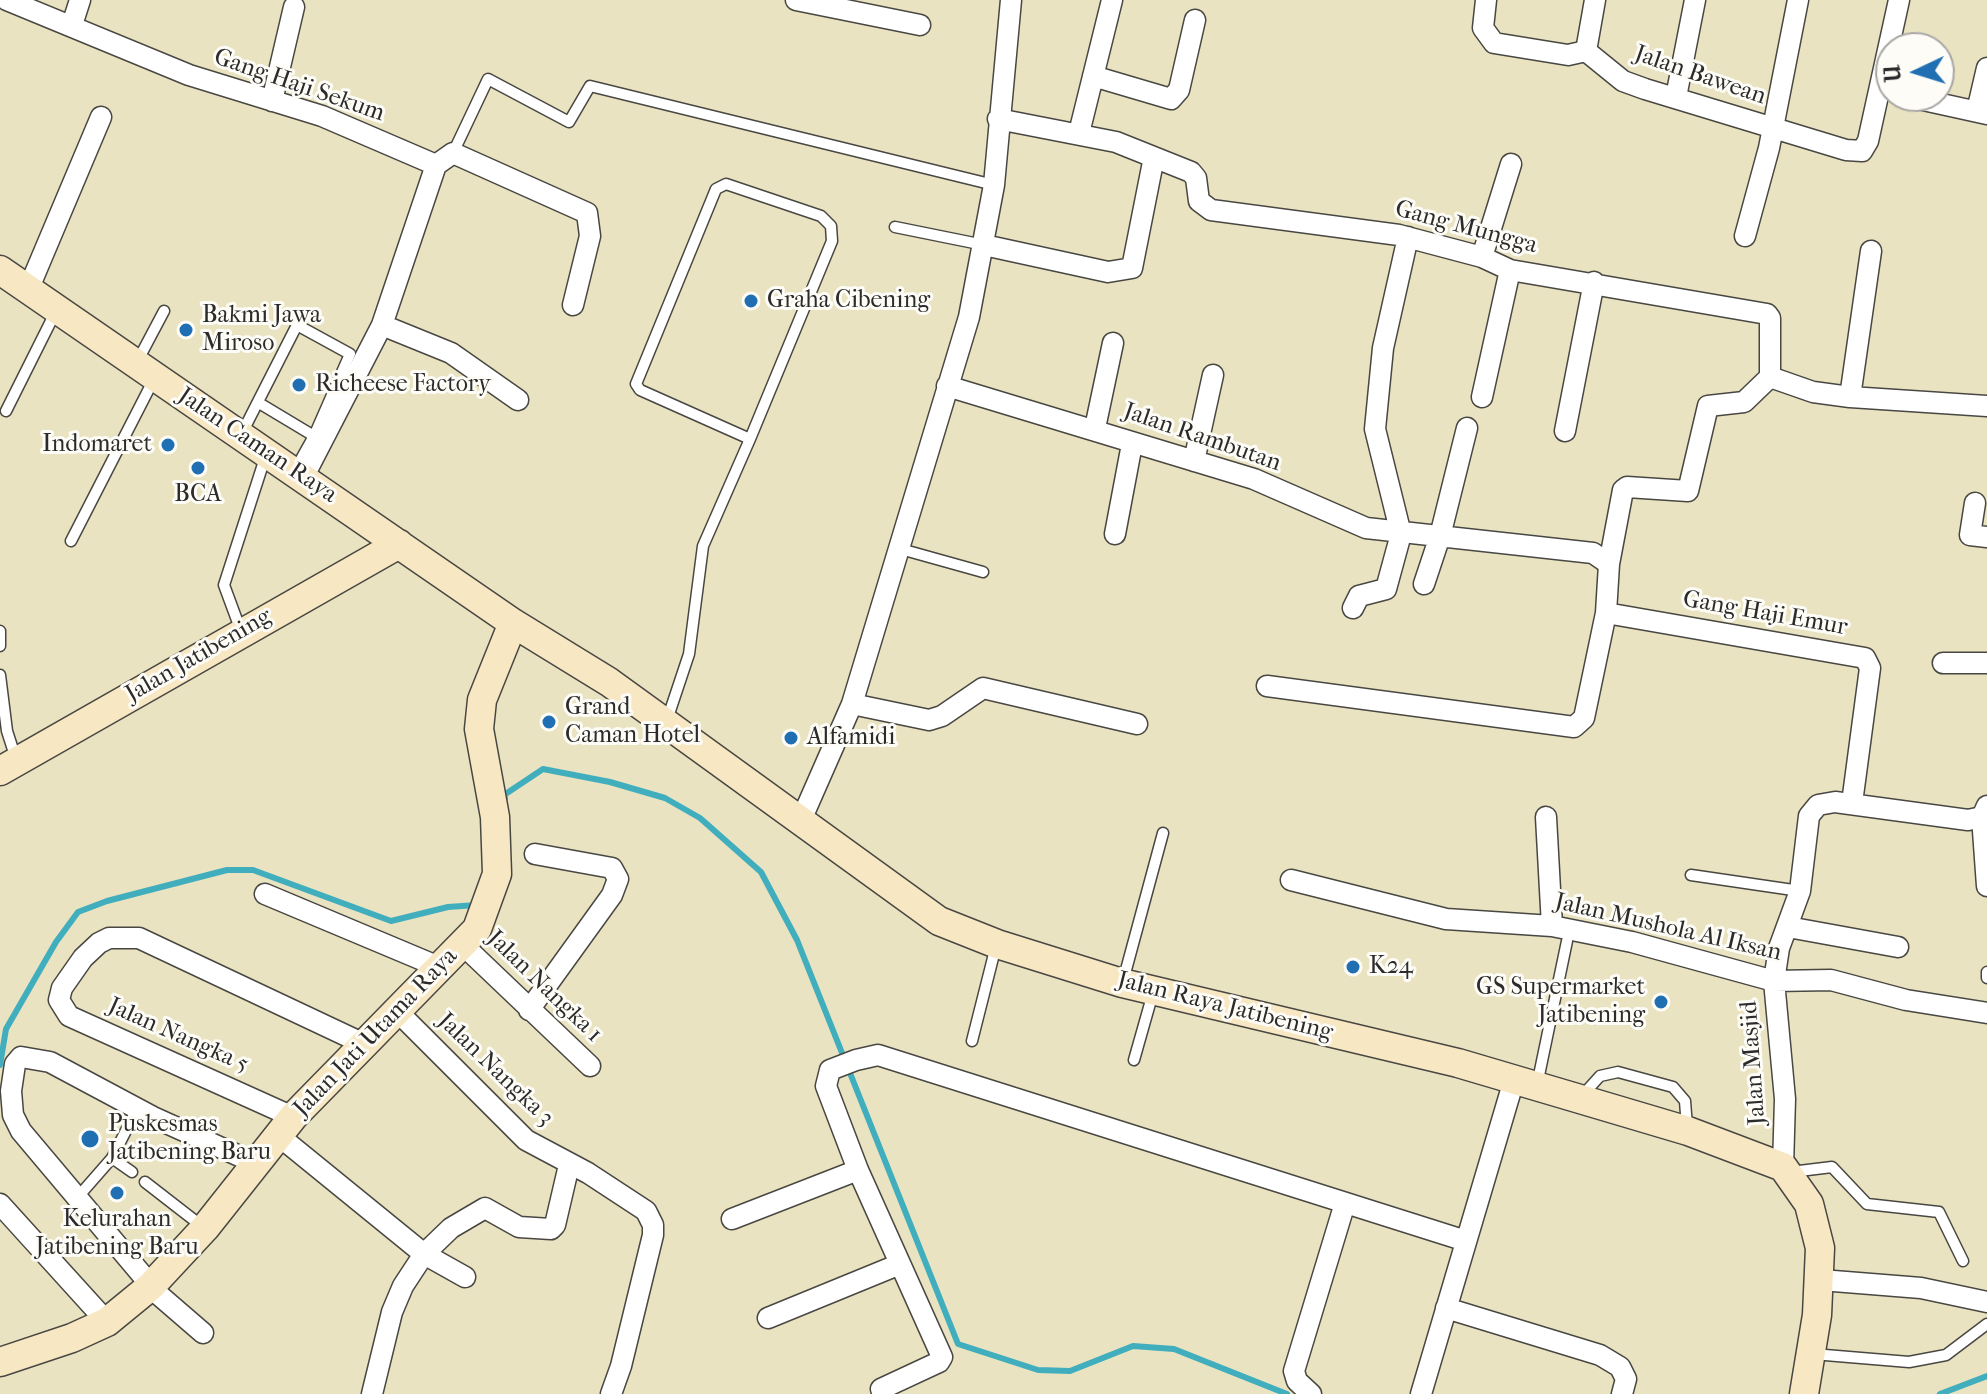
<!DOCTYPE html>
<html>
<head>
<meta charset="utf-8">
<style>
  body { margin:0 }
  #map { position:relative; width:1987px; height:1394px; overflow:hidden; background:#eae3c1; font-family:"IM FELL French Canon",serif }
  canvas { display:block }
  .north { position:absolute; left:1875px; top:32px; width:80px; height:80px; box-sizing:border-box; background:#fdfcf7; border:2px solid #a9a8a5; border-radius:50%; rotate:266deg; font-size:22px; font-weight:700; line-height:32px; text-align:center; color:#2b2b2b }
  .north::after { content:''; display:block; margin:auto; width:28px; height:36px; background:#1f6fb2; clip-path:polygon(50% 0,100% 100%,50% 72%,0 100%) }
</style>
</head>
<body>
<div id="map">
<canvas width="1987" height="1394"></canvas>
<div class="north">U</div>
</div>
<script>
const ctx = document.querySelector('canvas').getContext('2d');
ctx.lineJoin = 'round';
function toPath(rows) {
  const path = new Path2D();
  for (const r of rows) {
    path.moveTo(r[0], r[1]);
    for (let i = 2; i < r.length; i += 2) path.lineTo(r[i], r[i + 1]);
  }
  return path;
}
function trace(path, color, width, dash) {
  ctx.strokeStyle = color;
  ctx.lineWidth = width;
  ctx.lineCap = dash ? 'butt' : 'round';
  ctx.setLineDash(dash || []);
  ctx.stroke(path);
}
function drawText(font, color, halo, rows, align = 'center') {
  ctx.font = font + ' "IM FELL French Canon",serif';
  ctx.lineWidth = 6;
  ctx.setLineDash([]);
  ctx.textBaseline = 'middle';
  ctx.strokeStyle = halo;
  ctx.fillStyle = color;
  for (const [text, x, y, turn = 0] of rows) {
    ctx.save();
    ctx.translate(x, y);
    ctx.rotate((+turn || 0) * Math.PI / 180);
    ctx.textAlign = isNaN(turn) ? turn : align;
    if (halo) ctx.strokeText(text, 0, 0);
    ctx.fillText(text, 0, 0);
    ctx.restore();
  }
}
trace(toPath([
  [505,798,504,795,543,769,610,782,665,798,700,818,761,872,797,940,958,1344,1038,1370,1070,1371,1133,1346,1174,1349,1287,1394],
  [0,1065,6,1029,56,942,78,912,107,901,227,870,253,870,391,921,448,907,477,905],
  [1940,1394,1987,1376]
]), '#41aebe', 6);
const lane = toPath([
  [453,153,488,79,569,122,590,86,994,185],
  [895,227,984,245],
  [137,362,164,311],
  [259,403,314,436],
  [6,411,56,311],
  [242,433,297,325,350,354,314,436,295,470],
  [71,541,154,379],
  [897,548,983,572],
  [0,631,0,646],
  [241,631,224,585,265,458],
  [0,675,7,731,16,759],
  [667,720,689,654,703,546,750,439,832,241,831,226,821,216,726,184,716,189,636,384,640,390,750,439],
  [1691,875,1800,891],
  [1987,978,1987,972],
  [1123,981,1163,833],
  [972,1041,996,946],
  [1134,1060,1153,993],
  [1537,1085,1567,941],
  [1581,1097,1600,1076,1618,1072,1673,1087,1685,1101,1687,1127],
  [112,1158,137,1109],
  [1791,1172,1832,1167,1867,1204,1939,1212,1963,1261],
  [145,1182,203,1227],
  [77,1198,112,1158,132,1172],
  [1813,1354,1909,1362,1946,1355,1987,1324]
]);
const street = toPath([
  [7,0,189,75,322,116,436,165],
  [796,0,920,25],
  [1486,0,1483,28,1494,43,1568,55,1586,51,1623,81,1645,89,1846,150,1862,151,1868,141,1899,0],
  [72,25,80,0],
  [1586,51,1595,0],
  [1093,76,1171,99,1179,90,1195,20],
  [1905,96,1987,114],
  [1676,97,1695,0],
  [272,101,294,7],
  [1977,111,1987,68],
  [998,119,1116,142,1191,172,1196,178,1199,201,1211,210,1399,235,1482,257,1510,270,1767,314,1770,318,1770,377],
  [1079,133,1112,0],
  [436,165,453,153,587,213,590,236,573,305],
  [1745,236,1769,148,1798,0],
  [984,245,1108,272,1132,268,1154,157],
  [1482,257,1511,164],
  [28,290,101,117],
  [382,325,451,353,518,400],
  [1770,377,1744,402,1708,406,1688,491,1627,487,1623,490,1609,564,1606,613,1865,658,1870,668,1852,803],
  [1770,377,1813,392,1850,397,1987,406],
  [947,386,1254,479,1366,528,1593,553,1609,564],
  [1482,397,1510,270],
  [1850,397,1871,251],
  [1095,428,1113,343],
  [1565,431,1594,282],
  [1194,461,1213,375],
  [304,476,382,325,436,165],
  [1975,503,1970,535,1987,537],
  [1115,534,1132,444],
  [1424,584,1440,536,1467,428],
  [1353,608,1359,596,1386,589,1401,534,1375,429,1383,348,1408,237],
  [1943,663,1987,663],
  [1267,686,1574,727,1584,718,1606,613],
  [852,704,929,720,942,716,983,688,1137,724],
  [1546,817,1552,926],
  [1982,817,1987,886],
  [801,820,852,704,969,317,994,185,1011,0],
  [1291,880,1446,919,1552,926,1632,942,1774,981,1831,980,1906,1000,1987,1013],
  [265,894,439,967],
  [1788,927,1898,947],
  [463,945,590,1066],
  [396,1010,526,1140,588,1173,646,1211,653,1225,653,1235,621,1366,611,1394],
  [529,1010,612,895,618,879,612,868,535,854],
  [293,1117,69,1016,59,1000,62,988,83,958,99,943,109,938,139,938,364,1044],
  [279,1136,424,1254,465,1277],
  [1783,1167,1785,1099,1774,981,1779,948,1800,891,1809,816,1818,805,1835,802,1968,820,1982,817,1987,806],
  [0,1204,107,1322],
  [732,1219,858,1170],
  [1821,1280,1921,1288,1987,1302],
  [1446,1308,1600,1355,1620,1367,1626,1379,1622,1394],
  [768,1318,900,1264],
  [203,1333,159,1295,21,1131,13,1115,11,1091,15,1064,21,1057,50,1062,153,1117,257,1164],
  [881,1389,939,1362,942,1357,858,1170,826,1086,830,1070,856,1060,878,1055,1466,1241],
  [372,1394,392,1312,403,1286,424,1254,451,1228,485,1208,519,1227,551,1229,555,1225,569,1165],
  [1311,1394,1297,1381,1294,1371,1345,1203],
  [1421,1394,1514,1080]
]);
const secondary = toPath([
  [0,270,513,623,609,682,939,921,997,944,1122,983,1458,1063,1580,1099,1688,1131,1783,1167,1809,1204,1820,1248,1817,1315,1804,1394],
  [0,771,399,544],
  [0,1362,72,1338,107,1322,151,1286,205,1228,293,1117,477,929,497,874,495,817,479,729,482,700,513,623]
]);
trace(lane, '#484742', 13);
trace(street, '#484742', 23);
trace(secondary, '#484742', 31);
trace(lane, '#fff', 10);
trace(street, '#fff', 20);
trace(secondary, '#f8e7c3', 28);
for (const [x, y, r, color] of [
  [751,301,8,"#1f6fb2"],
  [186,330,8,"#1f6fb2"],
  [299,385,8,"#1f6fb2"],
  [168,445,8,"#1f6fb2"],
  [198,468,8,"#1f6fb2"],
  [549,722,8,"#1f6fb2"],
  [791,738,8,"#1f6fb2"],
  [1353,967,8,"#1f6fb2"],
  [1661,1002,8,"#1f6fb2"],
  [90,1139,10,"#1f6fb2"],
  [117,1193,8,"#1f6fb2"]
]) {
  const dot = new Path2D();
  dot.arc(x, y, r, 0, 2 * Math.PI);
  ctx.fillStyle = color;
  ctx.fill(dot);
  trace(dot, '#fdfcf7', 3);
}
drawText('24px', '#2b2b2b', '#fdfcf7', [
  ["Jalan Bawean",1700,76,19],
  ["Gang Haji Sekum",299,86,19],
  ["Gang Mungga",1466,228,15],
  ["Jalan Rambutan",1202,438,19],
  ["Jalan Caman Raya",257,446,34],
  ["Gang Haji Emur",1765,614,10],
  ["Jalan Jatibening",199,656,-30],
  ["Jalan Mushola Al Iksan",1668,928,13],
  ["Jalan Nangka 1",544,987,44],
  ["Jalan Raya Jatibening",1225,1007,14],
  ["Jalan Jati Utama Raya",376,1033,-46],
  ["Jalan Nangka 5",178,1036,24],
  ["Jalan Masjid",1754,1063,-94],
  ["Jalan Nangka 3",495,1070,44]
]);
drawText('24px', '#2b2b2b', '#fdfcf7', [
  ["Graha Cibening",767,301],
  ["Bakmi Jawa",202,316],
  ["Miroso",202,344],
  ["Richeese Factory",315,385],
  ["Indomaret",152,445,"right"],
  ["BCA",198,495,"center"],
  ["Grand",565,708],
  ["Caman Hotel",565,736],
  ["Alfamidi",807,738],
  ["K24",1369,967],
  ["GS Supermarket",1645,988,"right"],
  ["Jatibening",1645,1016,"right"],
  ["Puskesmas",108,1125],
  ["Jatibening Baru",108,1153],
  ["Kelurahan",117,1220,"center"],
  ["Jatibening Baru",117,1248,"center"]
], 'left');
</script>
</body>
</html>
